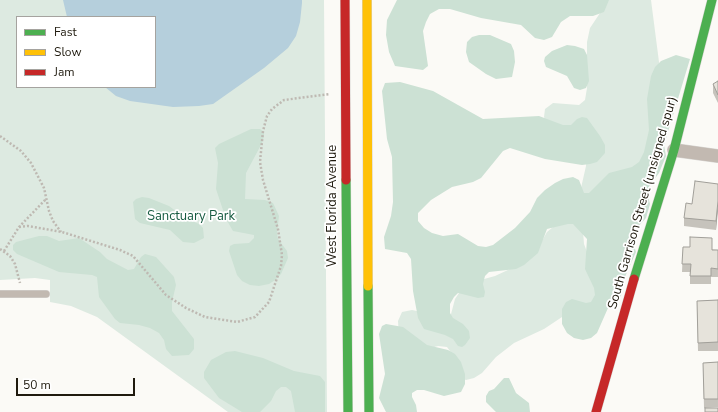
<!DOCTYPE html>
<html>
<head>
<meta charset="utf-8">
<style>
  body { margin:0 }
  #map { position:relative; width:718px; height:412px; overflow:hidden; background:#fbfaf6; font-family:"Nunito Sans",sans-serif }
  canvas { display:block }
  .legend { position:absolute; left:16px; top:16px; width:140px; height:72px; box-sizing:border-box; background:#fff; border:1px solid #a5a39f; margin:0; padding:5px 7px; list-style:none; font-size:12px; color:#1f1a0e }
  .legend li { display:flex; align-items:center; gap:8px; height:20px }
  .legend b { width:20px; border:1px solid #a5a39f }
  .scale { position:absolute; left:16px; top:378px; width:119px; height:18px; box-sizing:border-box; border:2px solid #1f1a0e; border-top:0; padding-left:5px; font-size:12px; line-height:14px; white-space:nowrap; color:#1f1a0e; -webkit-text-stroke:3px #fff; paint-order:stroke }
</style>
</head>
<body>
<div id="map">
<canvas width="718" height="412"></canvas>
<ul class="legend">
<li><b style="height:5px;background:#4caf50"></b>Fast</li>
<li><b style="height:5px;background:#ffc107"></b>Slow</li>
<li><b style="height:5px;background:#c62828"></b>Jam</li>
</ul>
<div class="scale">50 m</div>
</div>
<script>
const ctx = document.querySelector('canvas').getContext('2d');
ctx.lineJoin = 'round';
function fill(path, color) {
  ctx.fillStyle = color;
  ctx.fill(path, 'evenodd');
}
function toPath(rows) {
  const path = new Path2D();
  for (const r of rows) {
    path.moveTo(r[0], r[1]);
    for (let i = 2; i < r.length; i += 2) path.lineTo(r[i], r[i + 1]);
  }
  return path;
}
function trace(path, color, width, dash) {
  ctx.strokeStyle = color;
  ctx.lineWidth = width;
  ctx.lineCap = dash ? 'butt' : 'round';
  ctx.setLineDash(dash || []);
  ctx.stroke(path);
}
function drawText(font, color, halo, rows, align = 'center') {
  ctx.font = font + ' "Nunito Sans",sans-serif';
  ctx.lineWidth = 3.5;
  ctx.setLineDash([]);
  ctx.textBaseline = 'middle';
  ctx.strokeStyle = halo;
  ctx.fillStyle = color;
  for (const [text, x, y, turn = 0] of rows) {
    ctx.save();
    ctx.translate(x, y);
    ctx.rotate((+turn || 0) * Math.PI / 180);
    ctx.textAlign = isNaN(turn) ? turn : align;
    if (halo) ctx.strokeText(text, 0, 0);
    ctx.fillText(text, 0, 0);
    ctx.restore();
  }
}
fill(toPath([
  [0,0,324,0,327,412,228,412,97,317,71,306,50,302,50,280,35,278,0,280],
  [17,17,155,17,155,87,17,87],
  [605,0,651,0,659,62,657,94,643,162,583,231,584,244,598,281,594,304,562,317,544,329,514,343,496,357,482,373,474,378,466,380,461,378,459,364,447,347,438,346,424,350,399,338,398,321,402,312,412,310,450,318,455,299,463,287,477,281,495,276,510,269,539,246,547,232,559,222,581,188,586,166,587,151,548,129,544,117,545,109,553,103,579,105,585,100,587,88,587,42,590,28,604,7]
]), '#ddeae1');
fill(toPath([
  [397,0,609,0,604,12,593,16,570,16,561,22,552,37,544,40,535,38,521,25,481,18,450,9,439,9,430,14,426,22,423,31,428,66,423,70,395,66,389,52,386,35,387,20],
  [479,35,490,35,511,44,514,51,515,62,512,77,496,79,486,74,469,62,466,52,467,42,472,37],
  [567,45,575,46,584,49,587,55,589,81,586,88,580,90,574,88,567,76,546,67,544,61,545,57,552,51],
  [676,55,690,59,664,145,666,156,659,173,648,188,647,193,650,204,646,218,634,231,632,239,636,252,624,279,621,296,608,308,597,333,591,338,583,340,574,338,567,333,562,324,562,309,566,302,572,299,586,303,591,302,595,295,594,288,585,269,587,239,573,224,568,224,547,229,538,253,524,265,516,269,489,272,485,276,483,284,485,292,484,297,478,298,458,293,454,297,450,304,450,313,453,318,463,324,469,331,470,338,465,345,462,347,458,346,453,339,445,335,424,329,418,318,413,291,411,259,407,253,385,249,384,237,391,216,393,202,392,157,387,139,382,91,385,83,400,82,433,91,483,119,539,116,563,125,571,125,577,119,582,117,587,118,600,136,605,145,605,153,597,162,590,164,582,165,545,159,510,148,503,151,481,178,473,182,452,187,431,200,418,213,418,221,424,228,432,233,443,236,458,234,478,246,486,247,493,245,515,228,530,212,537,198,545,190,555,183,563,179,573,177,579,180,584,193,589,193,609,173,632,167,639,162,644,152,649,130,647,99,651,76,655,67,661,61],
  [251,129,260,129,264,132,264,136,262,143,246,173,245,199,265,200,273,203,279,216,277,233,278,239,287,251,288,258,281,274,275,280,269,284,259,286,250,285,242,281,237,275,229,251,230,246,234,244,249,243,254,238,254,235,233,231,226,219,216,189,218,163,215,148,219,144],
  [142,197,149,198,169,206,185,218,199,224,203,228,204,238,194,243,183,242,170,230,140,223,135,219,133,202,136,199],
  [39,236,47,236,59,241,79,238,100,252,107,259,128,270,134,269,141,257,145,254,156,257,174,277,176,285,172,302,172,311,194,339,194,349,189,355,172,356,166,349,164,340,159,333,150,328,139,325,120,323,115,319,99,297,97,277,92,275,59,272,17,254,13,250,13,245,16,242],
  [386,324,403,327,427,345,448,350,455,354,461,362,465,374,465,384,461,392,444,396,424,390,417,390,412,393,412,397,416,405,417,412,386,412,379,398,385,374,379,334,382,326],
  [235,351,263,358,294,371,320,376,325,382,325,412,295,412,291,391,286,387,281,387,276,391,271,401,260,412,242,412,219,398,204,378,204,372,211,360,226,352],
  [504,378,509,378,516,393,529,403,530,412,496,412,486,402,486,396,489,391,494,389]
]), '#cce1d4');
fill(toPath([
  [63,0,302,0,302,3,300,22,296,36,288,48,264,68,213,104,199,106,173,107,130,101,116,96,105,87,155,87,155,17,67,17]
]), '#b5cfdc');
const lane = toPath([
  [0,294,46,294]
]);
const street = toPath([
  [674,150,718,156]
]);
const fast = toPath([
  [346,180,348,412],
  [634,279,674,150,712,0],
  [368,286,369,412]
]);
const slow = toPath([
  [367,0,368,286]
]);
const jam = toPath([
  [345,0,346,180],
  [596,412,634,279]
]);
trace(lane, '#d7d5d2', 8);
trace(street, '#d7d5d2', 14);
trace(fast, '#d7d5d2', 10);
trace(slow, '#d7d5d2', 10);
trace(jam, '#d7d5d2', 10);
trace(toPath([
  [0,136,21,151,31,163,44,188,49,211,53,221,61,232],
  [19,227,28,226,62,232,120,250,133,256,166,295,186,308,205,317,237,322,255,317,269,302,281,266,282,255,278,229,263,180,260,162,263,131,267,116,272,109,284,100,330,94],
  [0,249,10,256,15,264,20,283],
  [4,251,19,227,46,199]
]), '#beb9b2', 2.5, [2, 2]);
trace(lane, '#c2b9b1', 7);
trace(street, '#c2b9b1', 13);
trace(fast, '#4caf50', 9);
trace(slow, '#ffc107', 9);
trace(jam, '#c62828', 9);
fill(toPath([
  [718,81,718,103,713,93,713,84],
  [718,184,716,230,684,226,684,218,692,204],
  [683,247,718,250,718,277,711,277,711,284,690,284,690,272,682,272],
  [718,300,718,351,698,351,697,301],
  [718,362,718,407,704,408,703,363]
]), '#c6c3bc');
fill(toPath([
  [718,201,718,210,716,230,716,221]
]), '#a19f99');
const building = toPath([
  [718,81,718,95,713,84,718,81],
  [695,181,718,184,718,201,716,221,684,218,686,203,692,204,695,181],
  [690,237,712,238,712,250,718,250,718,269,711,268,711,276,690,276,691,264,682,264,683,247,690,247,690,237],
  [718,300,718,342,698,343,697,301,718,300],
  [718,362,718,399,704,399,703,363,718,362],
  [705,408,718,408,718,412,705,412,705,408]
]);
fill(building, '#e6e3db');
trace(building, '#a19f99', 1);
drawText('13px', '#1f1a0e', '#fff', [
  ["South Garrison Street (unsigned spur)",643,203,-74],
  ["West Florida Avenue",333,206,-90]
]);
drawText('13px', '#165b41', '#fff', [
  ["Sanctuary Park",191,217]
]);
</script>
</body>
</html>
